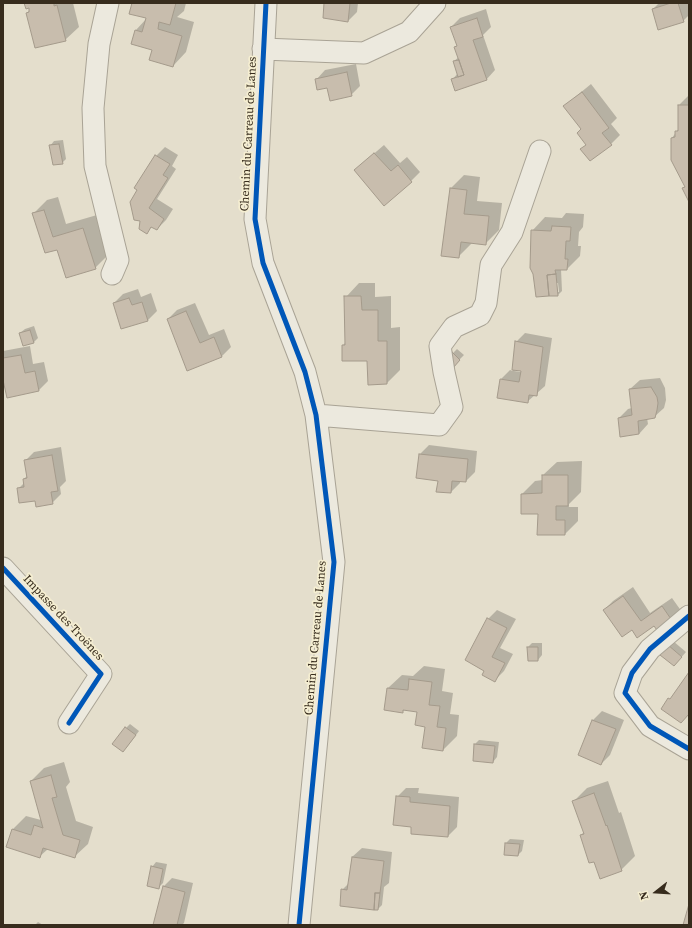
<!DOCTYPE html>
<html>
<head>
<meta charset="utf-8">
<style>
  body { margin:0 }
  #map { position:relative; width:692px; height:928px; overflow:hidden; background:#e4decc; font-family:"Source Serif 4",serif }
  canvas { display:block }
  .frame { position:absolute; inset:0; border:4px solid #372c1d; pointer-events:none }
  .north { position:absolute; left:636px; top:872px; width:40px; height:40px; -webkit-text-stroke:3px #f5eed1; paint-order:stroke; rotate:253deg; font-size:11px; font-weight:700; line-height:16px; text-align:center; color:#372c1d }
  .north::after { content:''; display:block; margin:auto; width:14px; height:18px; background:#372c1d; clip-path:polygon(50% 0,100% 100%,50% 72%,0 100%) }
</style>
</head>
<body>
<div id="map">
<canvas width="692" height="928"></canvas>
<div class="frame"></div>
<div class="north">N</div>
</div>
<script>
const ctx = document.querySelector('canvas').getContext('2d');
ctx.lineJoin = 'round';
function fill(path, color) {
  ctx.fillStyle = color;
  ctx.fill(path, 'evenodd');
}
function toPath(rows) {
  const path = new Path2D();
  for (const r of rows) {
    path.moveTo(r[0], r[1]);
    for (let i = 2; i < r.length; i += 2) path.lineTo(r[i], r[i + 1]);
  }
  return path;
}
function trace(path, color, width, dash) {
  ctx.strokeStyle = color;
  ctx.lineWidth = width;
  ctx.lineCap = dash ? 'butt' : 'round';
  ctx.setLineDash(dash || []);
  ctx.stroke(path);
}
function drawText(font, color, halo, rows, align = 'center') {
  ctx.font = font + ' "Source Serif 4",serif';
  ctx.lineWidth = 3.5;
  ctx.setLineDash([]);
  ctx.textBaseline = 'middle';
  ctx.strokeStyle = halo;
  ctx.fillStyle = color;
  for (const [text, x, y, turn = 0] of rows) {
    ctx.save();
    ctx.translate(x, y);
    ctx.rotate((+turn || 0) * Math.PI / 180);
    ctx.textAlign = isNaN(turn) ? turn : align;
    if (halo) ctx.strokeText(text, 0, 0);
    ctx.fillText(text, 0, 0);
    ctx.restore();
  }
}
fill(toPath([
  [25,3,73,3,79,27,65,40,27,13,30,10,30,7],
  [133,3,186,3,184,11,177,17,194,22,186,52,173,66,153,49,136,30,147,18],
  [325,3,358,3,357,12,348,21],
  [659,3,689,3,689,15,683,21,653,9],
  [486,9,491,27,483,35,495,70,486,80,452,80,458,73,454,61,459,57,455,47,458,45,451,27,460,18],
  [356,64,360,86,351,95,316,80,325,70],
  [591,84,617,118,611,124,620,135,611,144,582,149,587,144,583,129,565,107,574,98],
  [689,95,689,199,683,188,686,186,672,138,679,128,679,105],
  [63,140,66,159,62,163,50,146,54,141],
  [384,145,400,163,407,157,420,172,411,181,355,170],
  [165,147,178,155,172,166,176,169,157,199,173,209,166,220,157,229,152,226,147,232,140,228,156,156],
  [464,175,480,177,477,201,502,203,499,230,485,244,473,242,459,256,451,188],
  [58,197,66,224,97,215,109,254,95,268,58,248,34,213,47,200],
  [566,213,584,214,583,227,579,232,578,246,581,246,580,256,567,269,561,269,562,291,558,295,532,231,545,217,562,218],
  [556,283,558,283,559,292,557,292],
  [359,283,375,283,375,297,391,296,391,328,400,327,400,370,387,383,368,360,343,345,346,342,346,297],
  [138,289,141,297,151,293,157,311,148,320,114,303,123,294],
  [195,303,209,335,224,329,231,347,222,356,188,369,168,319,177,310],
  [34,326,38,338,34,342,20,333,25,329],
  [525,333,552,338,545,386,527,402,501,379,510,370,513,371,516,342],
  [515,370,522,370,521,372,514,371],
  [30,346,33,364,44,362,48,381,39,390,3,379,3,351],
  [457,349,464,355,453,366,446,360],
  [660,378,665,388,666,400,664,408,654,417,647,418,648,424,639,434,619,418,628,409,632,408,630,389,640,380],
  [429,445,477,451,475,472,466,481,460,481,460,483,451,492,420,454],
  [61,447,66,481,60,487,61,494,52,503,36,499,18,489,25,482,24,479,28,475,25,461,34,452],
  [582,461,581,492,569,504,569,507,578,507,578,521,565,534,539,513,522,494,535,481,543,480,543,475,557,462],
  [633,587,650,613,672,598,682,612,673,621,632,629,604,610,613,601],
  [497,610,516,619,500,648,513,654,504,671,495,680,486,670,488,619],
  [673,641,686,652,678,661,661,654],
  [532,643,542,643,542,655,538,660,529,660,528,647],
  [424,666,445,669,442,691,453,693,450,714,459,715,457,736,443,750,418,711,404,710,402,712,385,710,388,688,402,675,413,676],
  [602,711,624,720,610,755,601,764,579,754,593,720],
  [130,724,139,731,127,747,126,728],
  [479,740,499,742,497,757,493,762,475,744],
  [64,762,70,782,66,787,76,821,93,827,88,844,74,857,48,849,39,857,13,829,26,816,41,820,42,819,31,781,44,768],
  [608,781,619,813,621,812,635,856,621,870,581,835,584,832,573,802,587,788],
  [406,788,419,788,418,793,459,797,457,827,448,836,412,826,397,797],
  [510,839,524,840,522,851,518,855,506,843],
  [362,848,392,852,389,883,384,887,382,905,378,909,342,890,349,883,352,857],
  [156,862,167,864,163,883,159,887,152,867],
  [172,878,193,883,184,923,182,925,154,925,163,887],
  [38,922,43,925,35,925]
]), '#0003');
const building = toPath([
  [24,3,54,3,54,6,57,5,66,41,35,48,26,13,29,12,29,8,26,9,24,3],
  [132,3,176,3,170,25,159,22,158,29,182,36,173,67,149,60,152,50,131,44,135,30,142,32,146,18,129,14,132,3],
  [324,3,350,3,348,22,323,18,324,3],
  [671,3,678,3,684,22,658,30,652,9,671,3],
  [477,18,483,37,473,40,487,80,455,91,451,79,464,75,454,47,457,46,450,27,477,18],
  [459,60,464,75,458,77,453,61,459,60],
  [347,72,352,96,330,101,327,88,317,90,315,79,347,72],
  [582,92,609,128,602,133,612,145,590,161,580,149,586,145,577,133,581,129,563,106,582,92],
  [678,105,689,105,689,202,682,188,685,187,671,160,671,138,675,137,675,131,678,131,678,105],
  [59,144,63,164,53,165,49,145,59,144],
  [374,153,391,171,398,165,412,182,384,206,354,170,374,153],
  [155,155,170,164,163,175,168,178,149,208,164,219,157,230,151,227,147,234,139,229,140,221,134,220,130,202,137,190,134,188,155,155],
  [450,188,467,190,464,214,489,216,486,245,461,242,459,258,441,256,450,188],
  [44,210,53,237,83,228,96,269,66,278,57,250,45,253,32,213,44,210],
  [552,226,571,227,570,241,566,241,565,259,568,259,567,270,555,270,556,274,547,275,549,296,536,297,533,274,530,268,531,230,551,231,552,226],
  [556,274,558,296,549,296,547,275,556,274],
  [344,296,361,296,362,310,378,310,378,341,387,341,387,384,368,385,367,361,342,361,342,345,345,345,344,296],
  [129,298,132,305,142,302,148,321,121,329,113,303,129,298],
  [186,311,200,343,214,337,222,357,187,371,167,319,186,311],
  [30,330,34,343,23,346,19,333,30,330],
  [515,341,543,347,537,396,529,395,528,403,497,398,500,379,519,382,521,371,512,370,515,341],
  [452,352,460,360,453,368,444,360,452,352],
  [21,355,25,373,35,371,39,391,7,398,3,380,3,358,21,355],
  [651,387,657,397,658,403,657,410,655,418,638,421,639,434,620,437,618,418,632,415,629,389,651,387],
  [419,454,468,459,466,482,452,481,451,493,436,492,438,481,416,478,419,454],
  [52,455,58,491,51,492,53,504,36,507,35,501,19,503,17,488,24,487,23,479,27,478,24,460,52,455],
  [542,475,568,475,568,506,556,506,556,520,565,520,565,535,537,535,538,514,521,514,521,494,542,493,542,475],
  [623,596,641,621,662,606,673,622,659,633,654,626,637,638,632,630,622,637,603,610,623,596],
  [487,618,507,628,492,657,505,663,495,682,482,675,484,671,465,660,487,618],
  [668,645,682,657,674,666,660,655,668,645],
  [527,647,538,647,538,661,528,661,527,647],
  [689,672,689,714,681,723,661,709,668,698,670,699,689,672],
  [409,679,432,682,429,705,440,706,437,727,446,728,443,751,422,748,425,727,415,725,417,712,403,710,403,713,384,710,387,688,408,690,409,679],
  [592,720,616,729,601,765,578,755,592,720],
  [125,727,136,735,123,752,112,744,125,727],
  [474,744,495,746,493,763,473,761,474,744],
  [51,775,57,797,52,798,63,835,80,840,75,858,43,848,40,858,6,847,12,829,31,835,34,825,43,828,30,781,51,775],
  [594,793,606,826,607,825,622,871,600,879,594,862,589,863,580,835,584,834,572,801,594,793],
  [396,796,410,797,410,802,450,806,448,837,411,834,411,827,393,825,396,796],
  [505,843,520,844,518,856,504,855,505,843],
  [352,857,384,861,380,893,375,893,374,910,340,906,341,889,347,890,352,857],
  [151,866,163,869,159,889,147,886,151,866],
  [163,886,185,892,177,925,153,925,163,886],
  [375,893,380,893,378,910,374,910,375,893],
  [689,904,689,925,683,925,689,904]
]);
fill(building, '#c8bdad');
trace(building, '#a49a8b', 1);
const minor = toPath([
  [108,3,99,44,93,108,95,166,118,260,112,274],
  [266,3,255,219,263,263,305,372,316,415,334,562,299,925],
  [263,49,364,53,409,32,435,3],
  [316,415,439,425,452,407,444,372,440,346,454,327,480,315,486,303,491,265,512,232,540,151],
  [3,568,101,674,69,723],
  [689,616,650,649,632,673,625,693,650,726,689,749]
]);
trace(minor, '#a9a395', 23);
trace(minor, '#ece9de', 21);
trace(toPath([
  [266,3,255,219,263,263,305,372,316,415,334,562,299,925],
  [3,568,101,674,69,723],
  [689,616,650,649,632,673,625,693,650,726,689,749]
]), '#0057b8', 5);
drawText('12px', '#372c1d', '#f5eed1', [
  ["Chemin du Carreau de Lanes",249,134,-87],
  ["Impasse des Troënes",63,618,47],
  ["Chemin du Carreau de Lanes",316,638,-85]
]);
</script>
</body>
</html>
